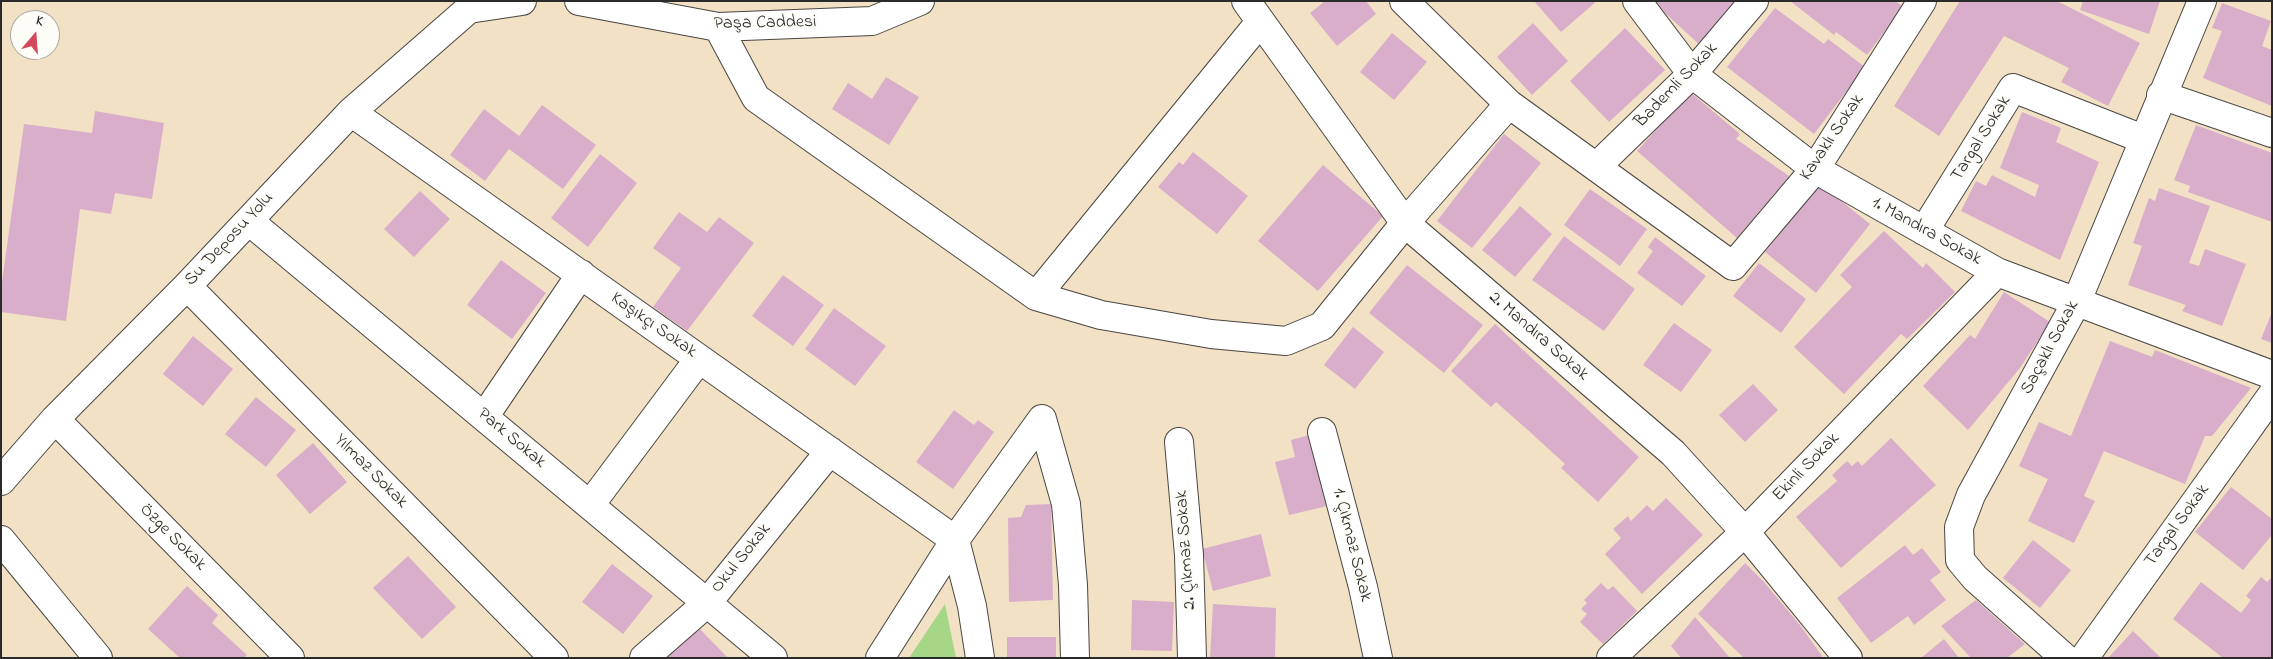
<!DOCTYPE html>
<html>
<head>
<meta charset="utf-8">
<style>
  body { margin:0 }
  #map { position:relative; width:2273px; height:659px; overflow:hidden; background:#f2e1c4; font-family:"Indie Flower",sans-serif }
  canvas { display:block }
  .frame { position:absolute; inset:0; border:2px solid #2b2b2b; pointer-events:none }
  .north { position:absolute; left:10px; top:10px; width:50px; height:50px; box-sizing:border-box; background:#fdfcf7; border:1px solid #a9a8a5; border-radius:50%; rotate:18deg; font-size:14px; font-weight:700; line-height:20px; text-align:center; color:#2b2b2b }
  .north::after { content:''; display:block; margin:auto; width:18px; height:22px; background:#d1495b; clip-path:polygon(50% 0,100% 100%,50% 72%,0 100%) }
</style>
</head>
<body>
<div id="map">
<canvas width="2273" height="659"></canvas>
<div class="frame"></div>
<div class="north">K</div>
</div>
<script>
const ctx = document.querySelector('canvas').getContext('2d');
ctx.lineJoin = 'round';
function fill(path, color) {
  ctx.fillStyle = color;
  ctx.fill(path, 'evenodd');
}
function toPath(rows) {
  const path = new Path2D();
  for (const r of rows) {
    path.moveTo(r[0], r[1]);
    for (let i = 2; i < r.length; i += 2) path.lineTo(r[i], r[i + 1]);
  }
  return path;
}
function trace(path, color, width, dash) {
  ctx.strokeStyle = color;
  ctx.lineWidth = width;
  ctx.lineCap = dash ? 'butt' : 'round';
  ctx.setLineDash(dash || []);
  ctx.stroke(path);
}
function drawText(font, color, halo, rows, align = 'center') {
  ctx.font = font + ' "Indie Flower",sans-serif';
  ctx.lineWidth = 4.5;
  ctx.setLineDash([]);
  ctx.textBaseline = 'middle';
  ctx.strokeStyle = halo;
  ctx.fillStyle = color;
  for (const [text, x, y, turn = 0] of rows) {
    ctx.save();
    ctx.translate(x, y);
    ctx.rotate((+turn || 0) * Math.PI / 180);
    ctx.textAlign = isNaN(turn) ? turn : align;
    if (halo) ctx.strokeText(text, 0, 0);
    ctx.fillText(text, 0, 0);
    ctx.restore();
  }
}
fill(toPath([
  [945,604,956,658,909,658]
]), '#a5d786');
fill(toPath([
  [1325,1,1366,1,1376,14,1337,46,1310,13],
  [1534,1,1597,1,1561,32],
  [1655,1,1734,1,1721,24,1701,46,1654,3],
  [1790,1,1896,1,1903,7,1867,55,1836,32,1834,35],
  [1960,1,2057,1,2140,43,2108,106,2061,82,2069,68,2004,36,1939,136,1894,106],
  [2083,1,2160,1,2149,34,2080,10],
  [2222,3,2271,21,2262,46,2272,50,2272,106,2203,78,2222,31,2212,28],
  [1775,8,1824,44,1828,39,1865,67,1814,134,1727,67],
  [1533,23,1568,61,1532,95,1497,57],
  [1625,28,1665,70,1609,122,1570,81],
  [1392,33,1427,62,1394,100,1360,72],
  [886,77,919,97,889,145,832,109,848,83,872,99],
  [1690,92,1740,134,1736,139,1789,176,1737,238,1637,151],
  [542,105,596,145,563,189,509,149,485,181,450,155,484,109,519,136],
  [95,111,164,123,152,199,115,193,111,214,80,209,66,321,1,312,1,289,24,124,92,133],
  [2022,112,2061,128,2056,142,2099,162,2060,260,1961,211,1976,181,1986,186,1992,175,2035,197,2039,185,2000,168],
  [2196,125,2272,153,2272,222,2188,192,2190,186,2174,180],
  [1504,134,1541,163,1472,248,1437,221],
  [1193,152,1248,196,1217,234,1158,187,1179,162,1183,165],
  [600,154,637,183,588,247,551,218],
  [1323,165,1383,216,1318,291,1258,241],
  [1820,184,1870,224,1816,293,1765,252],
  [2159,188,2210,206,2189,263,2199,266,2205,249,2246,264,2222,326,2182,311,2186,305,2128,285,2142,246,2133,243,2149,198,2155,201],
  [1590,189,1647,229,1620,266,1564,225],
  [420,191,450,219,414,257,384,229],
  [1520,206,1552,234,1515,277,1482,250],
  [679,212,707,232,719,217,754,243,687,331,653,307,681,268,653,248],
  [1884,231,1923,268,1926,263,1955,292,1907,339,1901,334,1844,394,1794,347,1852,287,1840,275],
  [1564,236,1635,289,1604,331,1532,280],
  [1655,237,1706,276,1682,306,1637,273,1653,251,1648,247],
  [501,260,546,293,512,339,467,305],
  [1759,263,1806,299,1781,333,1733,296],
  [1407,265,1483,325,1444,373,1369,313],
  [783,275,824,305,793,346,752,316],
  [2004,292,2050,322,2020,368,1968,430,1923,386,1970,335,1975,339],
  [834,308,886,346,855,386,805,349],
  [2272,312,2272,343,2261,339],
  [1674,323,1712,350,1681,392,1643,365],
  [1495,324,1639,457,1598,502,1561,468,1565,464,1530,432,1496,402,1491,407,1451,371],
  [1353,327,1384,352,1355,389,1324,365],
  [193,336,233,369,203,406,163,374],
  [2110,341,2152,357,2155,350,2251,388,2212,436,2205,436,2185,484,2104,451,2084,496,2095,501,2074,543,2028,521,2048,479,2019,466,2039,422,2071,436],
  [1753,384,1778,410,1745,442,1719,415],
  [256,397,296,430,266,467,225,434],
  [954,410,974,425,978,420,994,432,953,489,916,462],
  [1309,435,1327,506,1289,515,1275,462,1295,457,1291,440],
  [1891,438,1936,485,1841,568,1796,517,1837,481,1832,475,1847,461,1852,466,1858,461,1862,466],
  [313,443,347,482,310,514,276,475],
  [2231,487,2272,519,2272,535,2243,570,2195,532],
  [1666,498,1703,535,1642,594,1605,554,1621,538,1613,529,1628,516,1631,521,1647,505,1653,511],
  [1051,504,1053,600,1009,602,1008,518,1021,517,1026,505],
  [1261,534,1271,576,1213,591,1202,549],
  [2033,540,2071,570,2040,608,2003,578],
  [1905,545,1913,555,1922,548,1941,572,1930,580,1946,600,1914,625,1908,616,1871,643,1837,598],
  [408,556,456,607,422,639,373,588],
  [1745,563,1764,582,1800,625,1822,656,1820,658,1744,658,1698,614],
  [612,564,653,596,623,634,582,602],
  [2261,577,2267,582,2272,577,2272,658,2223,658,2173,619,2201,582,2241,613,2251,600,2246,596],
  [1601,583,1608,590,1613,586,1637,611,1603,644,1580,622,1587,614,1581,609,1587,603,1584,600],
  [187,586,218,615,212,623,247,655,244,658,180,658,148,629],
  [1132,600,1174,602,1172,651,1131,650],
  [1976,600,2025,644,2007,658,1971,658,1941,626],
  [1213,604,1276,608,1275,658,1210,658],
  [1695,617,1730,658,1681,658,1671,646],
  [698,627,728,658,666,658],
  [2133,631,2161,658,2108,658],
  [1007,637,1056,637,1056,658,1007,658],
  [1944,639,1959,658,1921,658]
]), '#d9aeca');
const minor = toPath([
  [579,1,718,27,872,21,920,1],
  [1246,1,1405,223,1673,453,1745,532,1848,658],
  [1637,1,1692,74,1815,169,1997,272,2272,375],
  [718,27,756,98,1036,296,1101,315,1211,334,1286,341,1322,326,1405,223,1509,104,1404,1],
  [2161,95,2272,133],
  [1509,104,1733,266,1815,169,1922,1],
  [351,112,955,540,972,606,980,658],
  [1596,167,1692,74,1754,1],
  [249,221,773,658],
  [1924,231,2013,88,2143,139],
  [187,286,554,658],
  [1036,296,1260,22],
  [484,417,581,274],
  [55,419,290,658],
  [1042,419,1066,504,1073,585,1075,658],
  [1322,432,1363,587,1378,658],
  [1179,442,1189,555,1192,658],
  [1,481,55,419,187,286,351,112,469,9,522,1],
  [590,505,699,359],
  [1,540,98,658],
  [644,658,707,603,830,451],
  [880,658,955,540,1042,419],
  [1611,658,1745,532,1997,272],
  [2065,658,1975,578,1960,560,1959,527,1971,495,2076,303,2202,1],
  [2084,658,2272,395]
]);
trace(minor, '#494642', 30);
trace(minor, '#fff', 28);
drawText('18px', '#2b2b2b', '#fdfcf7', [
  ["Paşa Caddesi",765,24,-1],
  ["Bademli Sokak",1677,86,-46],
  ["Kavaklı Sokak",1833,138,-56],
  ["Targal Sokak",1982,139,-58],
  ["1. Mandıra Sokak",1926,232,29],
  ["Su Deposu Yolu",230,240,-47],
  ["Kaşıkçı Sokak",653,326,35],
  ["2. Mandıra Sokak",1538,337,41],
  ["Saçaklı Sokak",2051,348,-62],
  ["Park Sokak",511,439,40],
  ["Ekinli Sokak",1807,468,-46],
  ["Yılmaz Sokak",370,472,45],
  ["Targal Sokak",2178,526,-54],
  ["Özge Sokak",172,538,45],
  ["1. Çıkmaz Sokak",1351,545,76],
  ["2. Çıkmaz Sokak",1187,550,-94],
  ["Okul Sokak",742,559,-51]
]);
</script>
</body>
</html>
